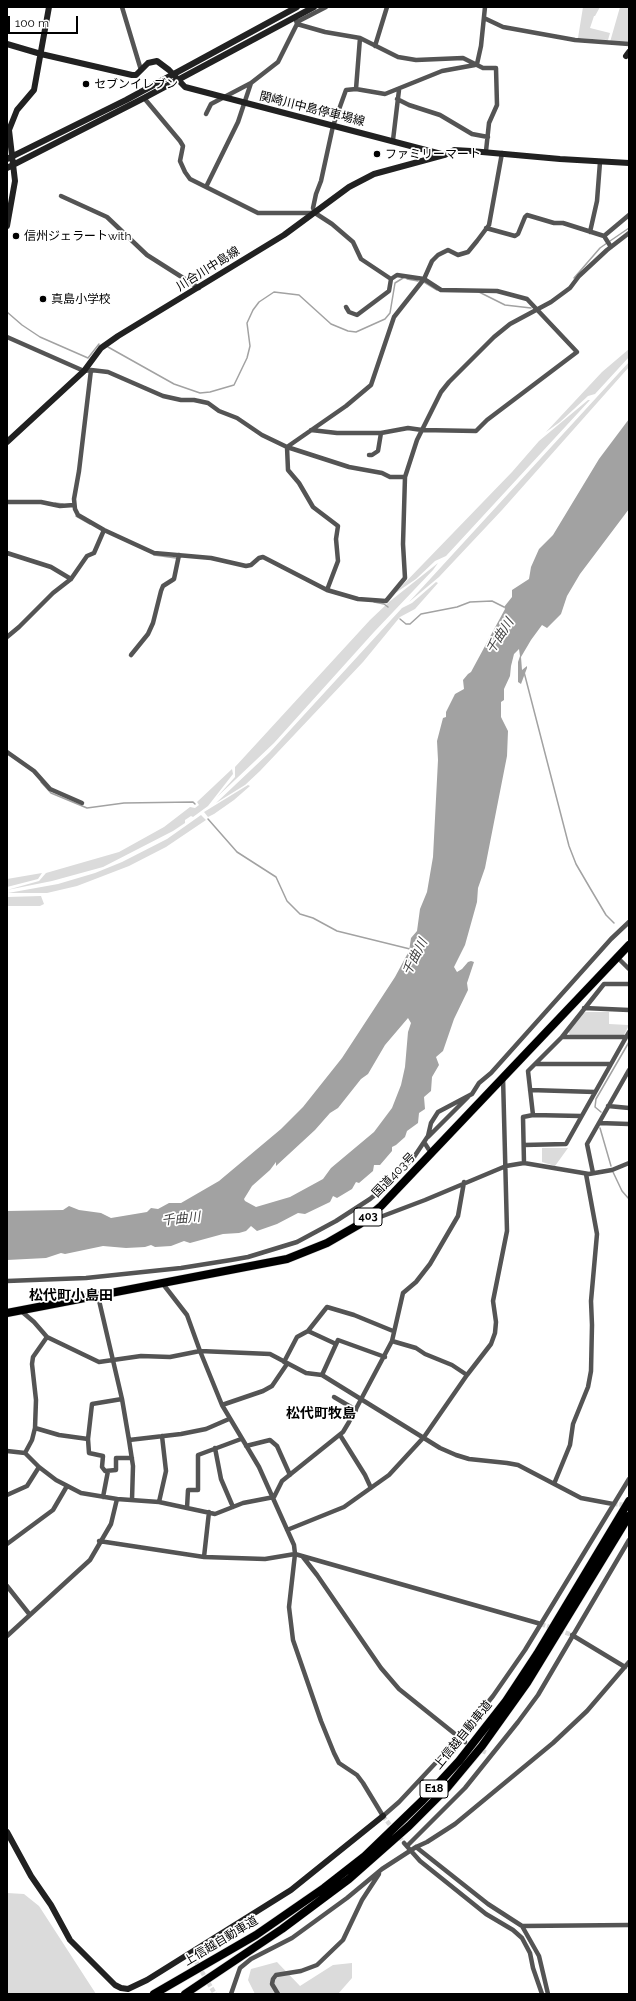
<!DOCTYPE html>
<html>
<head>
<meta charset="utf-8">
<style>
  body { margin:0 }
  #map { position:relative; width:636px; height:2001px; overflow:hidden; background:#fff; font-family:Raleway,sans-serif }
  canvas { display:block }
  .frame { position:absolute; inset:0; border:8px solid #000; pointer-events:none }
  .scale { position:absolute; left:8px; top:16px; width:70px; height:18px; box-sizing:border-box; border:2px solid #000; border-top:0; padding-left:5px; font-size:12px; line-height:14px; white-space:nowrap; color:#000; -webkit-text-stroke:3px #fff; paint-order:stroke }
</style>
</head>
<body>
<div id="map">
<canvas width="636" height="2001"></canvas>
<div class="frame"></div>
<div class="scale">100 m</div>
</div>
<script>
const ctx = document.querySelector('canvas').getContext('2d');
ctx.lineJoin = 'round';
function fill(path, color) {
  ctx.fillStyle = color;
  ctx.fill(path, 'evenodd');
}
function toPath(rows) {
  const path = new Path2D();
  for (const r of rows) {
    path.moveTo(r[0], r[1]);
    for (let i = 2; i < r.length; i += 2) path.lineTo(r[i], r[i + 1]);
  }
  return path;
}
function trace(path, color, width, dash) {
  ctx.strokeStyle = color;
  ctx.lineWidth = width;
  ctx.lineCap = dash ? 'butt' : 'round';
  ctx.setLineDash(dash || []);
  ctx.stroke(path);
}
function drawText(font, color, halo, rows, align = 'center') {
  ctx.font = font + ' Raleway,"Noto Sans JP",sans-serif';
  ctx.lineWidth = 3.5;
  ctx.setLineDash([]);
  ctx.textBaseline = 'middle';
  ctx.strokeStyle = halo;
  ctx.fillStyle = color;
  for (const [text, x, y, turn = 0] of rows) {
    ctx.save();
    ctx.translate(x, y);
    ctx.rotate((+turn || 0) * Math.PI / 180);
    ctx.textAlign = isNaN(turn) ? turn : align;
    if (halo) ctx.strokeText(text, 0, 0);
    ctx.fillText(text, 0, 0);
    ctx.restore();
  }
}
fill(toPath([
  [583,7,600,7,595,16,594,16,590,28,610,33,608,40,578,38],
  [620,7,629,7,629,42,610,42],
  [629,349,629,357,595,394,588,396,560,422,546,432,602,372],
  [629,362,629,367,502,510,439,577,409,602],
  [588,400,590,400,446,556,435,561,416,579,394,594,512,472,539,441],
  [438,563,433,570,374,632,274,743,217,797,235,777,235,767,370,620,389,602],
  [436,582,438,583,415,609,400,617,363,662,260,771,245,785,216,803,270,752,402,608,412,603],
  [232,769,233,774,208,806,193,817,191,816,185,820,185,823,173,831,103,867,52,881,7,890,39,881,46,873,119,852,164,827,190,807,195,808,199,805,197,802],
  [248,785,250,786,234,800,214,814,208,817,204,812],
  [201,815,206,820,166,847,129,866,77,886,47,893,8,893,58,884,95,873,122,862,167,839],
  [42,873,38,879,7,887,7,879],
  [41,896,44,904,40,906,7,906,7,897],
  [586,1012,609,1012,609,1024,628,1025,628,1027,624,1035,570,1035,568,1031,583,1013],
  [542,1148,568,1148,555,1166,542,1162],
  [7,1893,24,1894,39,1906,96,1994,7,1994],
  [277,1962,300,1986,333,1965,352,1963,352,1978,338,1994,255,1994,248,1980,251,1969]
]), '#dbdbdb');
fill(toPath([
  [629,419,629,509,580,574,567,596,561,614,547,628,542,625,531,640,521,657,522,670,527,666,527,668,521,684,518,682,518,662,520,656,519,649,514,654,511,666,510,676,504,689,504,700,501,702,501,717,508,731,507,756,485,868,478,888,477,902,465,945,454,967,457,972,462,969,468,962,471,961,474,962,467,983,468,990,454,1019,443,1051,436,1057,439,1065,432,1077,431,1091,424,1097,425,1109,419,1113,418,1123,407,1131,405,1137,396,1145,392,1147,392,1151,380,1165,374,1165,373,1171,359,1183,356,1182,352,1189,337,1198,333,1196,330,1202,305,1214,298,1213,277,1224,257,1231,251,1226,246,1231,239,1233,223,1234,190,1243,184,1241,171,1246,155,1247,151,1245,145,1247,126,1248,103,1246,65,1254,61,1253,46,1258,7,1260,7,1211,63,1210,69,1206,79,1210,101,1213,111,1218,147,1212,151,1208,158,1209,169,1203,181,1203,219,1181,281,1129,303,1107,342,1058,395,977,409,951,411,938,417,931,420,909,427,892,433,857,438,760,437,741,443,718,446,717,446,712,455,694,464,689,463,680,468,674,471,672,505,609,504,607,512,597,512,590,529,579,531,567,539,549,553,535,599,459],
  [408,1018,411,1023,408,1032,405,1067,401,1085,392,1108,374,1132,331,1168,323,1179,290,1197,256,1207,245,1201,244,1199,252,1186,270,1170,276,1162,276,1166,315,1130,330,1113,338,1108,361,1079,368,1074,385,1045]
]), '#a2a2a2');
trace(toPath([
  [610,241,629,228],
  [574,278,600,248,607,243],
  [407,279,418,281],
  [424,282,437,290],
  [479,292,505,305,531,308],
  [7,312,22,325,40,337,88,358,99,344],
  [108,347,174,384,200,393,210,392,234,385,247,358,250,346,247,323,253,310,259,302,274,292,299,295,331,324,348,331,356,332,385,319,390,313,395,283,403,278],
  [55,503,63,504],
  [76,516,90,524],
  [154,555,176,558],
  [374,602,384,604,388,607],
  [400,619,406,624,410,624,421,614,457,607,470,602,492,601,504,607],
  [524,672,569,846,576,864,590,888,606,915,614,923],
  [41,782,51,793,87,808,124,803,193,802,195,804],
  [208,819,237,852,276,877,287,901,300,914,313,918,337,931,410,949],
  [601,1112,595,1107,596,1099,629,1042],
  [600,1128,611,1166],
  [613,1172,622,1191,629,1199]
]), '#a2a2a2', 1.5);
trace(toPath([
  [613,1504,627,1505],
  [541,1624,572,1635],
  [470,1745,487,1753],
  [383,1816,404,1843],
  [195,1960,215,1994]
]), '#d9d9d9', 4.5, [4.5, 2]);
const highway = toPath([
  [7,1313,287,1259,327,1243,360,1224,381,1206,629,945],
  [154,1994,256,1935,324,1888,365,1856,423,1800,459,1761,506,1701,537,1654,629,1501],
  [185,1994,282,1929,349,1879,409,1826,447,1788,482,1746,527,1683,629,1516]
]);
trace(highway, '#dbdbdb', 9);
trace(toPath([
  [122,7,141,70],
  [484,18,503,27,575,40,629,44],
  [297,22,326,7],
  [297,24,325,32,360,38,398,57,416,60,463,58,483,68,496,68,497,105,489,123,486,151],
  [375,46,387,7],
  [477,64,481,46,485,7],
  [356,89,360,38],
  [144,98,180,141,183,146,180,161,185,172,190,179,258,213,315,213,332,224,353,242,361,259,391,279,397,275,424,279,441,290,497,291,527,299,577,352,487,420,476,431,422,430,408,428,381,433,337,433,311,430],
  [397,99,409,105,440,115,472,134,488,137],
  [206,114,211,104,251,83],
  [393,140,399,90],
  [206,187,238,122,251,83,278,62,297,24,295,17],
  [61,196,107,217,147,255,199,288],
  [315,213,313,208,316,194,321,181,333,126,346,90,356,89,385,94,442,71,475,65],
  [486,228,515,236,518,234,525,217,527,215,554,223,563,223,604,236,629,215],
  [590,232,597,201,600,162],
  [604,236,611,247],
  [346,307,349,312,357,315,389,291,391,279],
  [7,337,84,371,91,370,108,372,163,396,181,400,194,400,208,403,219,411,237,418,262,435,287,447,349,467,382,473,390,477,405,477],
  [91,370,79,471,74,499,75,509,78,515,104,530,154,553,211,558,246,566,251,565,259,558,263,557,327,590,358,599,386,601,405,578,403,544,405,477,417,440,441,392,449,382,494,337,510,324,551,302,570,288,579,276,607,250,629,233],
  [287,447,346,406,371,385,394,317,424,279,432,261,438,255,448,250,458,255,468,252,477,241,489,225,502,153],
  [287,447,288,470,299,483,313,507,338,526,336,539,338,561,327,590],
  [369,455,372,455,378,451,381,433],
  [7,502,41,502,60,506,74,505],
  [7,553,51,567,71,579],
  [7,637,19,627,53,593,71,579,87,556,94,553,104,530],
  [131,655,148,634,153,623,161,591,163,586,174,579,179,555],
  [7,752,34,771,50,789,82,803],
  [617,957,629,969],
  [584,1008,629,1010],
  [562,1037,626,1037],
  [536,1064,611,1064],
  [530,1090,595,1092],
  [608,1106,629,1108],
  [533,1115,581,1116],
  [599,1123,629,1124],
  [428,1137,468,1097],
  [424,1142,431,1153],
  [524,1145,566,1144,629,1032],
  [524,1163,523,1117,533,1115,528,1071,562,1037,604,984,629,984],
  [593,1173,587,1144,629,1070],
  [367,1222,425,1200,506,1166,524,1163,589,1174,612,1170,629,1163],
  [7,1281,86,1278,181,1268,231,1260,248,1257,297,1242,336,1221,370,1199,388,1184,414,1157,428,1136,431,1123,438,1112,472,1094,479,1083,491,1073,611,939,629,922],
  [163,1284,187,1315,200,1351,222,1405,259,1467,294,1545,295,1554,289,1607,293,1640,321,1721,334,1753,339,1763,357,1775,363,1783,383,1816,399,1802,459,1738,493,1696,525,1650,629,1479],
  [98,1296,122,1399,129,1440,133,1466,132,1500],
  [20,1310,34,1322,47,1337,99,1362,141,1356,170,1357,200,1351,270,1354,306,1373,322,1375,440,1448,456,1455,469,1459,507,1463,518,1465,581,1498,613,1504],
  [308,1331,336,1344],
  [47,1337,33,1357,32,1364,36,1400,35,1428,32,1440,25,1453,39,1467,56,1480,81,1493,117,1499,159,1502,215,1514,243,1503,274,1497,282,1481,343,1432,349,1422,392,1341,403,1293,416,1282,430,1264,458,1216,464,1182],
  [392,1341,416,1348,425,1354,452,1365,467,1375],
  [284,1362,297,1337,308,1331,327,1307,354,1315,393,1331],
  [322,1375,338,1340,385,1357],
  [334,1397,356,1410],
  [222,1405,263,1391,272,1386,287,1364],
  [35,1428,59,1435,88,1439,92,1404,122,1399],
  [340,1435,365,1475,371,1488],
  [88,1439,89,1453,103,1456,102,1467,105,1471,116,1470,116,1458,132,1458],
  [129,1440,181,1434,206,1429,229,1419],
  [246,1446,270,1440,277,1446,290,1475],
  [215,1448,221,1479,233,1507],
  [7,1451,25,1453],
  [554,1484,570,1445,573,1424,588,1387,591,1371,592,1325,591,1301,597,1234,586,1174],
  [7,1495,27,1486,39,1467],
  [103,1497,108,1471],
  [159,1502,166,1471,162,1436],
  [187,1508,188,1490,198,1490,198,1455,241,1439],
  [287,1530,344,1507,389,1475,424,1437,467,1375,491,1344,495,1333,496,1322,493,1301,507,1231,503,1077],
  [99,1541,204,1557,265,1559,295,1554,541,1624],
  [7,1544,53,1510,67,1486],
  [204,1557,209,1512],
  [303,1557,317,1575,381,1668,399,1689,465,1742],
  [7,1586,30,1615],
  [572,1635,625,1667],
  [7,1636,90,1560,111,1524,117,1499],
  [404,1843,420,1861,486,1914,513,1930,522,1938,530,1953,533,1968,542,1994],
  [407,1846,465,1788,518,1722,538,1695,629,1540],
  [416,1847,488,1904,522,1926,539,1956,548,1994],
  [522,1926,629,1925],
  [231,1994,240,1968,251,1959,292,1938,347,1898,382,1869,416,1847,427,1842,455,1824,553,1743,587,1711,629,1662],
  [278,1994,272,1984,273,1979,276,1975,301,1971,317,1965,343,1940,362,1900,379,1874]
]), '#545454', 4.5);
trace(toPath([
  [7,44,41,54,132,75,136,75,148,63,157,61,169,70,185,87,445,155,454,150,471,151,560,159,629,163],
  [626,56,629,52],
  [7,159,126,100,297,7],
  [7,168,144,98,314,7],
  [7,226,15,181,9,130,17,110,34,90,49,7],
  [7,442,84,371,101,348,118,336,284,235,349,187,374,174,444,155],
  [7,1832,31,1876,51,1905,70,1940,115,1985,121,1988,128,1989,147,1980,291,1890,383,1816]
]), '#212121', 6);
trace(highway, '#000', 8);
for (const [x, y, r, color] of [
  [86,84,4,"#000"],
  [377,154,4,"#000"],
  [16,236,4,"#000"],
  [43,299,4,"#000"]
]) {
  const dot = new Path2D();
  dot.arc(x, y, r, 0, 2 * Math.PI);
  ctx.fillStyle = color;
  ctx.fill(dot);
  trace(dot, '#fff', 1.5);
}
for (const [x, y, w] of [
  [368,1217,28],
  [434,1789,28]
]) {
  const box = new Path2D();
  box.roundRect(x - w / 2, y - 9, w, 18, 3);
  ctx.fillStyle = '#fff';
  ctx.fill(box);
  trace(box, '#000', 1);
}
drawText('bold 11px', '#000', null, [
  ["403",368,1217],
  ["E18",434,1789]
]);
drawText('12px', '#000', '#fff', [
  ["セブンイレブン",94,84],
  ["ファミリーマート",385,154],
  ["信州ジェラートwith",24,236],
  ["真島小学校",51,299]
], 'left');
drawText('12px', '#000', '#fff', [
  ["関崎川中島停車場線",312,109,14],
  ["川合川中島線",208,269,-32],
  ["国道403号",394,1175,-46],
  ["上信越自動車道",463,1735,-51],
  ["上信越自動車道",221,1941,-31]
]);
drawText('italic 13px', '#434343', '#fff', [
  ["千曲川",500,636,-57],
  ["千曲川",415,957,-63],
  ["千曲川",181,1219,-6]
]);
drawText('bold 14px', '#000', '#fff', [
  ["松代町小島田",71,1296],
  ["松代町牧島",321,1414]
]);
</script>
</body>
</html>
